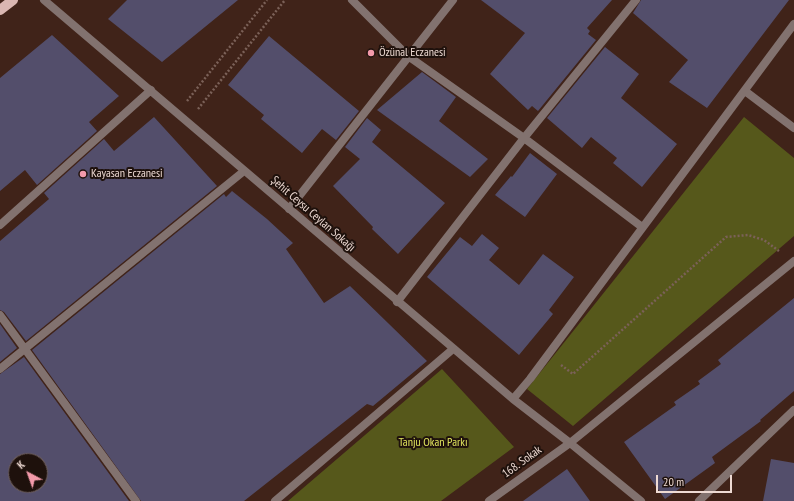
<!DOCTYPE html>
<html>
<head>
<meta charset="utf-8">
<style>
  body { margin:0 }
  #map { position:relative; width:794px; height:501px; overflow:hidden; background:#402319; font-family:"PT Sans Narrow",sans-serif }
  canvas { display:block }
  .north { position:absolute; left:8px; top:453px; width:40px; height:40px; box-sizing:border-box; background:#1e110c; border:1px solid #71615c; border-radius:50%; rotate:319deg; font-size:11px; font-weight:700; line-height:16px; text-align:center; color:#eedad3 }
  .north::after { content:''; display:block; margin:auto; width:14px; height:18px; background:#f39aaa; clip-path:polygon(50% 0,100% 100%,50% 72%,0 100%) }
  .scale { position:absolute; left:656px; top:475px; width:76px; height:18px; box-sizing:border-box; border:2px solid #eedad3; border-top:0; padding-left:5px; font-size:12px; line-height:14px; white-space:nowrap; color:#eedad3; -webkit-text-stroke:3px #1e110c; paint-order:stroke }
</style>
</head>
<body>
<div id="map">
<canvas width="794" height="501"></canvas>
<div class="north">K</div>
<div class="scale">20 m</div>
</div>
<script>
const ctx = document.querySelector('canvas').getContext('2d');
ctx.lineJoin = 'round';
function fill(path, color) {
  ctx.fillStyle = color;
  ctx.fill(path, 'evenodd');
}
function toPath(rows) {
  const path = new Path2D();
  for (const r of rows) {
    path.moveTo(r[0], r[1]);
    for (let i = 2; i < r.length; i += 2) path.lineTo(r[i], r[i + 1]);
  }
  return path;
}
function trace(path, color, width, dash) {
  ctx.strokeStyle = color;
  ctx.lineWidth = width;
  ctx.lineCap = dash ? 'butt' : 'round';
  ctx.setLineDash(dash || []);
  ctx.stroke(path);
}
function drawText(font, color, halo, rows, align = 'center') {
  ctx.font = font + ' "PT Sans Narrow",sans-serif';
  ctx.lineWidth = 4;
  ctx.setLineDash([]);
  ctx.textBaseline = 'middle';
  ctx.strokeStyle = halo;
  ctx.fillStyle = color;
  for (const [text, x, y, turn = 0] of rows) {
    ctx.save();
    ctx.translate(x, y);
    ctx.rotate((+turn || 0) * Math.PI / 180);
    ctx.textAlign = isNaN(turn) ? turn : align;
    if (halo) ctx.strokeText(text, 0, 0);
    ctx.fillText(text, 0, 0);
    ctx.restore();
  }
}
fill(toPath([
  [744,117,794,158,794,236,573,426,527,389],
  [442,369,514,447,441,501,288,501]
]), '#56581b');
fill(toPath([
  [127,0,238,0,162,62,108,19],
  [481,0,612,0,587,28,590,31,588,34,596,40,538,111,532,106,528,110,490,74,525,33],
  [641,0,789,0,707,108,669,82,688,60,633,13],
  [52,35,119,96,89,122,97,131,37,185,25,170,0,191,0,78],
  [269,36,359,111,336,140,322,129,302,153,261,119,264,115,228,85],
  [605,47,639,74,621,98,677,144,642,187,613,163,617,158,591,137,582,148,547,118],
  [422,72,456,97,439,121,488,159,470,177,377,110],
  [154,117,217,186,26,341,4,312,0,310,0,241,49,199,44,193,104,139,114,151],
  [367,118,381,130,372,142,445,203,398,254,372,229,373,227,333,186,360,159,345,147],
  [530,153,557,174,525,217,495,195,511,176,512,177],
  [232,191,267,219,293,243,286,249,324,303,350,286,427,361,373,406,367,404,244,501,141,501,32,350,224,194,226,197],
  [482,234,499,248,489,260,519,285,543,254,574,277,549,310,553,314,519,355,427,277,460,237,472,246],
  [794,298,794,391,760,420,761,421,712,457,715,463,665,499,624,442,676,405,674,402,700,384,698,381,721,364,718,360],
  [0,324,17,348,0,362],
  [24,357,129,501,0,501,0,374],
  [16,461,40,461,40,485,16,485],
  [771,459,794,463,794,501,763,501],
  [567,469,590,501,523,501]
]), '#534e6b');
trace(toPath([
  [187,101,267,0],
  [198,109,285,0],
  [561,365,573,374,726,237,748,235,764,240,779,251]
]), '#7b6158', 2.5, [2, 2]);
trace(toPath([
  [44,0,513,399,570,443,641,501],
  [352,0,408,56,524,138,642,227],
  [745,91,794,128],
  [289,209,453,0],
  [0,225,151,90],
  [397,302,524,138,636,0],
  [0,315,136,501],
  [0,369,244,171],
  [513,399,530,379,794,24],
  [275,501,453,349],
  [489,501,570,443,794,261],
  [699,501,794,410]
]), '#82726f', 8);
trace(toPath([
  [0,10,13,0]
]), '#dab7b2', 10);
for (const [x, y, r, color] of [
  [371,53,4,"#f39aaa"],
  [83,174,4,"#f39aaa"]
]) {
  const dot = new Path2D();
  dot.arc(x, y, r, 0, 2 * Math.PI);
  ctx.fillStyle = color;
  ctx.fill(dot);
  trace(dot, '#1e110c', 1.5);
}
drawText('12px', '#eedad3', '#1e110c', [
  ["Özünal Eczanesi",379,53],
  ["Kayasan Eczanesi",91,174]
], 'left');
drawText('12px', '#eedad3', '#1e110c', [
  ["Şehit Ceysu Ceylan Sokağı",313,214,41],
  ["168. Sokak",522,462,-36]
]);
drawText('12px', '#e1e55e', '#1e110c', [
  ["Tanju Okan Parkı",433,443]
]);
</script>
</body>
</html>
